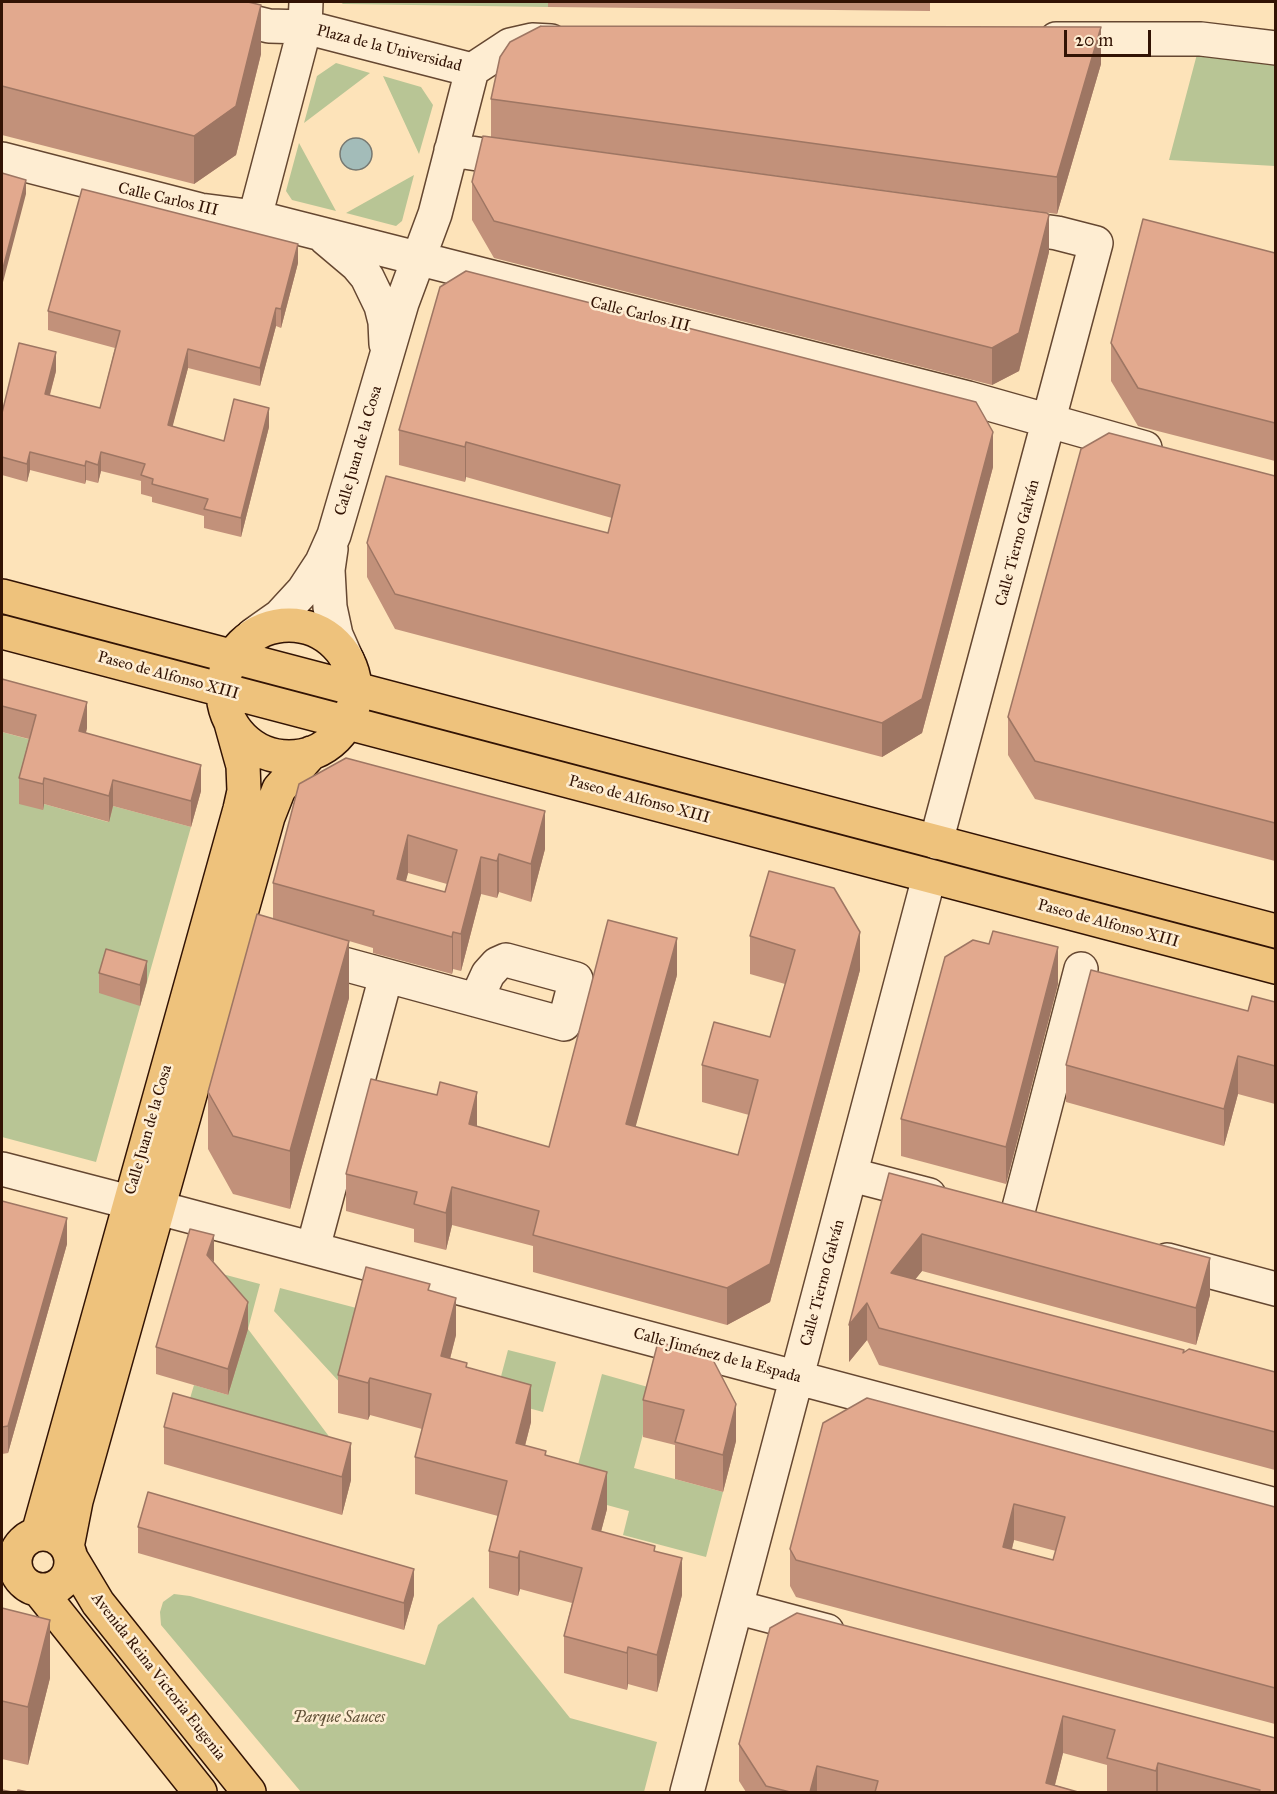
<!DOCTYPE html>
<html>
<head>
<meta charset="utf-8">
<style>
  body { margin:0 }
  #map { position:relative; width:1277px; height:1794px; overflow:hidden; background:#fde3b9; font-family:"IM FELL Great Primer",serif }
  canvas { display:block }
  .frame { position:absolute; inset:0; border:3px solid #321304; pointer-events:none }
  .scale { position:absolute; left:1064px; top:30px; width:87px; height:27px; box-sizing:border-box; border:3px solid #321304; border-top:0; padding-left:8px; font-size:18px; line-height:21px; white-space:nowrap; color:#321304; -webkit-text-stroke:4px #feedd2; paint-order:stroke }
</style>
</head>
<body>
<div id="map">
<canvas width="1277" height="1794"></canvas>
<div class="frame"></div>
<div class="scale">20 m</div>
</div>
<script>
const ctx = document.querySelector('canvas').getContext('2d');
ctx.lineJoin = 'round';
function fill(path, color) {
  ctx.fillStyle = color;
  ctx.fill(path, 'evenodd');
}
function toPath(rows) {
  const path = new Path2D();
  for (const r of rows) {
    if (r.length === 3) {
      path.moveTo(r[0] + r[2], r[1]);
      path.arc(r[0], r[1], r[2], 0, 2 * Math.PI);
      continue;
    }
    path.moveTo(r[0], r[1]);
    for (let i = 2; i < r.length; i += 2) path.lineTo(r[i], r[i + 1]);
  }
  return path;
}
function trace(path, color, width, dash) {
  ctx.strokeStyle = color;
  ctx.lineWidth = width;
  ctx.lineCap = dash ? 'butt' : 'round';
  ctx.setLineDash(dash || []);
  ctx.stroke(path);
}
function drawText(font, color, halo, rows, align = 'center') {
  ctx.font = font + ' "IM FELL Great Primer",serif';
  ctx.lineWidth = 5;
  ctx.setLineDash([]);
  ctx.textBaseline = 'middle';
  ctx.strokeStyle = halo;
  ctx.fillStyle = color;
  for (const [text, x, y, turn = 0] of rows) {
    ctx.save();
    ctx.translate(x, y);
    ctx.rotate((+turn || 0) * Math.PI / 180);
    ctx.textAlign = isNaN(turn) ? turn : align;
    if (halo) ctx.strokeText(text, 0, 0);
    ctx.fillText(text, 0, 0);
    ctx.restore();
  }
}
fill(toPath([
  [340,2,548,2,548,7,343,4],
  [1201,39,1275,48,1275,166,1169,160],
  [336,63,370,73,304,123,317,76],
  [383,76,421,87,433,105,419,154],
  [299,143,336,211,292,200,286,191],
  [414,175,402,221,396,226,346,213],
  [2,732,43,743,44,804,108,822,113,806,191,827,96,1162,2,1137],
  [211,1271,260,1284,248,1329,334,1443,185,1415,194,1385,228,1395],
  [280,1288,364,1310,343,1386,274,1311],
  [508,1350,556,1362,543,1412,495,1399],
  [602,1374,655,1389,634,1468,723,1492,706,1557,623,1535,629,1511,570,1495],
  [174,1594,190,1596,425,1665,438,1625,473,1597,570,1718,657,1742,644,1792,301,1792,161,1625,160,1612,163,1602]
]), '#b8c595');
const water = toPath([
  [356,154,16]
]);
fill(water, '#a3bcb9');
trace(water, '#767871', 1.5);
const minor = toPath([
  [169,2,269,26,305,27,472,70],
  [1056,39,1201,39,1276,48],
  [472,70,510,45,532,40,551,41],
  [451,150,524,161],
  [2,159,200,210,255,217,968,398,1145,448],
  [255,217,305,27,306,2],
  [325,238,357,265,367,277,381,306,385,322,386,344],
  [331,549,328,570,330,607,336,635,348,662],
  [253,635,280,616,303,591,322,562,334,535,402,303,435,214,472,70],
  [936,842,1096,243,1057,233,1006,226],
  [307,954,564,1024,576,979,506,960,497,964,488,974,476,1000],
  [2,1169,129,1202],
  [852,1175,929,1195],
  [159,1208,1276,1505],
  [1016,1219,1081,969],
  [313,1248,386,976],
  [1167,1260,1276,1289],
  [736,1607,827,1631],
  [687,1792,929,877]
]);
const major = toPath([
  [2,596,1276,931],
  [289,691,66],
  [2,632,1276,967],
  [43,1562,28],
  [34,1535,39,1530,240,809,244,791,243,766,231,723],
  [67,1547,76,1501,268,817,279,789,311,753],
  [71,1558,98,1603,249,1792],
  [39,1590,200,1792]
]);
trace(minor, '#654731', 36);
trace(major, '#321304', 36);
trace(minor, '#feedd2', 33);
trace(major, '#eec27c', 33);
fill(toPath([
  [2,2,261,54,236,155,194,184,2,135],
  [548,2,930,2,930,11,548,7],
  [1101,64,1057,214,491,137,491,99],
  [472,182,1049,252,1019,371,992,385,494,258,472,220],
  [1275,253,1275,461,1138,426,1111,381,1111,343],
  [298,263,281,328,276,326,260,386,188,368,172,427,224,441,269,427,241,537,204,528,204,516,152,502,152,497,141,494,141,481,101,471,98,483,86,480,85,484,30,470,27,482,2,475,2,413,56,371,50,395,100,408,115,348,48,330,48,311],
  [399,430,993,467,922,733,882,757,395,629,367,577,367,543,608,533,612,518,466,477,465,482,399,465],
  [1275,476,1275,861,1035,799,1008,755,1008,717],
  [2,679,87,728,86,733,201,791,191,827,113,806,109,822,44,804,43,810,19,804,19,778,29,739,2,732],
  [299,784,545,849,531,902,499,892,497,898,481,894,461,971,453,969,452,974,373,953,373,948,349,941,349,998,290,1209,233,1194,208,1149,208,1092,273,919,273,883],
  [408,873,447,884,445,892,405,882],
  [750,936,860,970,770,1302,727,1325,533,1272,533,1246,452,1225,446,1250,414,1242,414,1229,346,1211,346,1174,437,1095,477,1126,549,1147,677,975,635,1127,738,1155,749,1115,702,1102,702,1065,770,1037,785,984,750,974],
  [99,973,147,981,140,1006,99,993],
  [1058,984,1006,1184,901,1156,901,1119],
  [1275,1002,1275,1104,1238,1094,1224,1146,1066,1102,1066,1065,1248,1011],
  [889,1173,1210,1295,1196,1345,922,1271,915,1279,1184,1352,1275,1372,1275,1470,879,1365,867,1340,849,1362],
  [2,1201,67,1244,8,1453,2,1454],
  [213,1262,248,1329,228,1395,156,1374,156,1347],
  [430,1290,456,1335,450,1359,467,1367,531,1422,525,1446,546,1455,607,1509,601,1531,655,1551,682,1595,657,1692,628,1684,627,1690,564,1673,564,1636,572,1603,520,1589,518,1596,489,1588,489,1551,498,1516,415,1494,415,1457,422,1429,370,1415,368,1420,338,1413,338,1375],
  [658,1342,736,1441,723,1492,675,1479,675,1445,643,1437,643,1400],
  [823,1423,1275,1507,1275,1724,796,1597,790,1586,790,1549],
  [1014,1540,1056,1551,1053,1560,1012,1549],
  [164,1427,351,1480,342,1515,164,1464],
  [138,1527,414,1595,404,1630,138,1553],
  [2,1608,50,1678,28,1765,2,1759],
  [770,1628,1275,1738,1275,1792,1107,1792,1107,1765,1063,1753,1055,1785,1078,1792,746,1792,739,1781,739,1744]
]), '#c2917a');
fill(toPath([
  [261,5,261,54,236,155,194,184,194,136],
  [1101,27,1101,64,1057,214,1057,177],
  [26,180,26,194,2,286,2,272],
  [1049,215,1049,252,1019,371,992,385,992,348],
  [298,244,298,263,281,328,281,309],
  [276,308,276,326,260,386,260,368],
  [188,349,188,368,168,444,168,425],
  [56,352,56,371,45,412,45,394],
  [269,408,269,427,241,537,241,518],
  [993,432,993,467,922,733,882,757,882,723],
  [466,442,466,477,465,482,465,447],
  [30,452,30,470,27,482,27,464],
  [101,452,101,471,98,483,98,465],
  [86,461,86,480,85,484,85,466],
  [87,702,87,728,79,757,79,731],
  [201,765,201,791,191,827,191,801],
  [44,778,44,804,43,810,43,784],
  [113,780,113,806,109,822,109,796],
  [545,811,545,849,531,902,531,864],
  [408,835,408,873,397,917,397,879],
  [499,854,499,892,497,898,497,861],
  [481,857,481,894,461,971,461,934],
  [453,932,453,969,452,974,452,937],
  [860,932,860,970,770,1302,727,1325,727,1288],
  [677,938,677,975,626,1162,626,1124],
  [349,941,349,998,290,1209,290,1151],
  [1058,947,1058,984,1006,1184,1006,1147],
  [147,961,147,981,140,1006,140,985],
  [1238,1056,1238,1094,1224,1146,1224,1109],
  [477,1092,477,1129,469,1124],
  [452,1187,452,1225,446,1250,446,1213],
  [67,1218,67,1244,8,1453,8,1426],
  [922,1234,922,1271,891,1310,891,1273],
  [214,1235,214,1262,207,1255],
  [1210,1258,1210,1295,1196,1345,1196,1308],
  [456,1298,456,1335,441,1393,441,1356],
  [248,1302,248,1329,228,1395,228,1369],
  [867,1303,867,1340,849,1362,849,1325],
  [370,1378,370,1415,368,1420,368,1383],
  [531,1385,531,1422,516,1480,516,1443],
  [736,1404,736,1441,723,1492,723,1455],
  [351,1443,351,1480,342,1515,342,1477],
  [607,1472,607,1509,592,1566,592,1529],
  [1014,1504,1014,1540,1003,1583,1003,1547],
  [520,1551,520,1589,518,1596,518,1558],
  [682,1558,682,1595,657,1692,657,1655],
  [414,1569,414,1595,404,1630,404,1603],
  [50,1620,50,1678,28,1765,28,1707],
  [628,1647,628,1684,627,1690,627,1653],
  [1063,1716,1063,1753,1053,1792,1046,1783],
  [1158,1763,1158,1792,1156,1792,1156,1771],
  [817,1766,817,1792,810,1792]
]), '#9e7663');
const building = toPath([
  [2,2,248,2,261,5,236,106,194,136,2,86,2,2],
  [541,26,1101,27,1057,177,491,99,500,57,510,42,541,26],
  [483,136,1047,213,1049,215,1019,333,992,348,494,221,472,182,483,136],
  [2,173,26,180,2,272,2,173],
  [82,189,298,244,281,309,276,308,260,368,188,349,168,425,224,441,234,399,269,408,241,518,204,509,208,499,152,484,153,479,141,475,145,464,101,452,98,465,86,461,85,466,30,452,27,464,2,457,2,413,19,343,56,352,45,394,100,408,120,331,48,311,82,189],
  [1143,219,1275,253,1275,423,1138,388,1111,343,1143,219],
  [466,271,976,402,993,432,922,699,882,723,395,594,367,543,386,476,608,533,620,485,466,442,465,447,399,430,440,287,466,271],
  [1109,433,1275,476,1275,823,1035,761,1008,717,1081,449,1109,433],
  [2,679,87,702,79,731,201,765,191,801,113,780,109,796,44,778,43,784,19,778,36,715,2,706,2,679],
  [346,758,545,811,531,864,499,854,497,861,481,857,461,934,453,932,452,937,373,915,374,911,273,883,299,784,346,758],
  [408,835,457,850,445,892,397,879,408,835],
  [769,871,834,888,860,932,770,1264,727,1288,533,1235,539,1211,452,1187,446,1213,414,1204,417,1192,346,1174,371,1079,437,1095,440,1082,477,1092,469,1124,549,1147,608,920,677,938,626,1124,738,1155,758,1080,702,1065,714,1022,770,1037,795,950,750,936,769,871],
  [257,914,349,941,290,1151,233,1136,208,1092,257,914],
  [993,931,1058,947,1006,1147,901,1119,945,957,973,940,989,944,993,931],
  [106,949,147,961,140,985,99,973,106,949],
  [1091,970,1248,1011,1252,996,1275,1002,1275,1066,1238,1056,1224,1109,1066,1065,1091,970],
  [889,1173,1210,1258,1196,1308,922,1234,891,1273,1184,1350,1183,1353,1189,1349,1275,1372,1275,1432,879,1328,867,1303,849,1325,889,1173],
  [2,1201,67,1218,8,1426,2,1427,2,1201],
  [190,1229,214,1235,207,1255,248,1302,228,1369,156,1347,190,1229],
  [366,1267,430,1284,428,1290,456,1298,441,1356,467,1363,466,1367,531,1385,516,1443,546,1451,545,1455,607,1472,592,1529,655,1546,654,1551,682,1558,657,1655,628,1647,627,1653,564,1636,582,1568,520,1551,518,1558,489,1551,507,1481,415,1457,431,1394,370,1378,368,1383,338,1375,366,1267],
  [658,1342,711,1356,736,1404,723,1455,675,1442,684,1410,643,1400,658,1342],
  [173,1393,351,1443,342,1477,164,1427,173,1393],
  [867,1398,1275,1507,1275,1688,796,1560,790,1549,823,1423,867,1398],
  [1014,1504,1065,1517,1053,1560,1003,1547,1014,1504],
  [148,1492,414,1569,404,1603,138,1527,148,1492],
  [2,1608,50,1620,28,1707,2,1701,2,1608],
  [797,1613,1275,1738,1275,1792,1259,1792,1260,1790,1158,1763,1156,1771,1107,1758,1115,1730,1063,1716,1046,1783,1078,1792,875,1792,878,1781,817,1766,810,1792,790,1792,766,1786,739,1744,770,1628,797,1613],
  [2,1790,12,1792,2,1792,2,1790],
  [18,1790,28,1792,17,1792,18,1790]
]);
fill(building, '#e2a98e');
trace(building, '#9e7663', 1.5);
drawText('16px', '#321304', '#feedd2', [
  ["Plaza de la Universidad",389,49,14],
  ["Calle Carlos III",168,200,13],
  ["Calle Carlos III",640,315,14],
  ["Calle Juan de la Cosa",359,451,-74],
  ["Calle Tierno Galván",1018,543,-75],
  ["Paseo de Alfonso XIII",168,676,15],
  ["Paseo de Alfonso XIII",639,800,15],
  ["Paseo de Alfonso XIII",1108,924,15],
  ["Calle Juan de la Cosa",149,1130,-74],
  ["Calle Tierno Galván",823,1283,-75],
  ["Calle Jiménez de la Espada",717,1356,15],
  ["Avenida Reina Victoria Eugenia",158,1677,52]
]);
drawText('italic 16px', '#615137', '#feedd2', [
  ["Parque Sauces",339,1718]
]);
</script>
</body>
</html>
